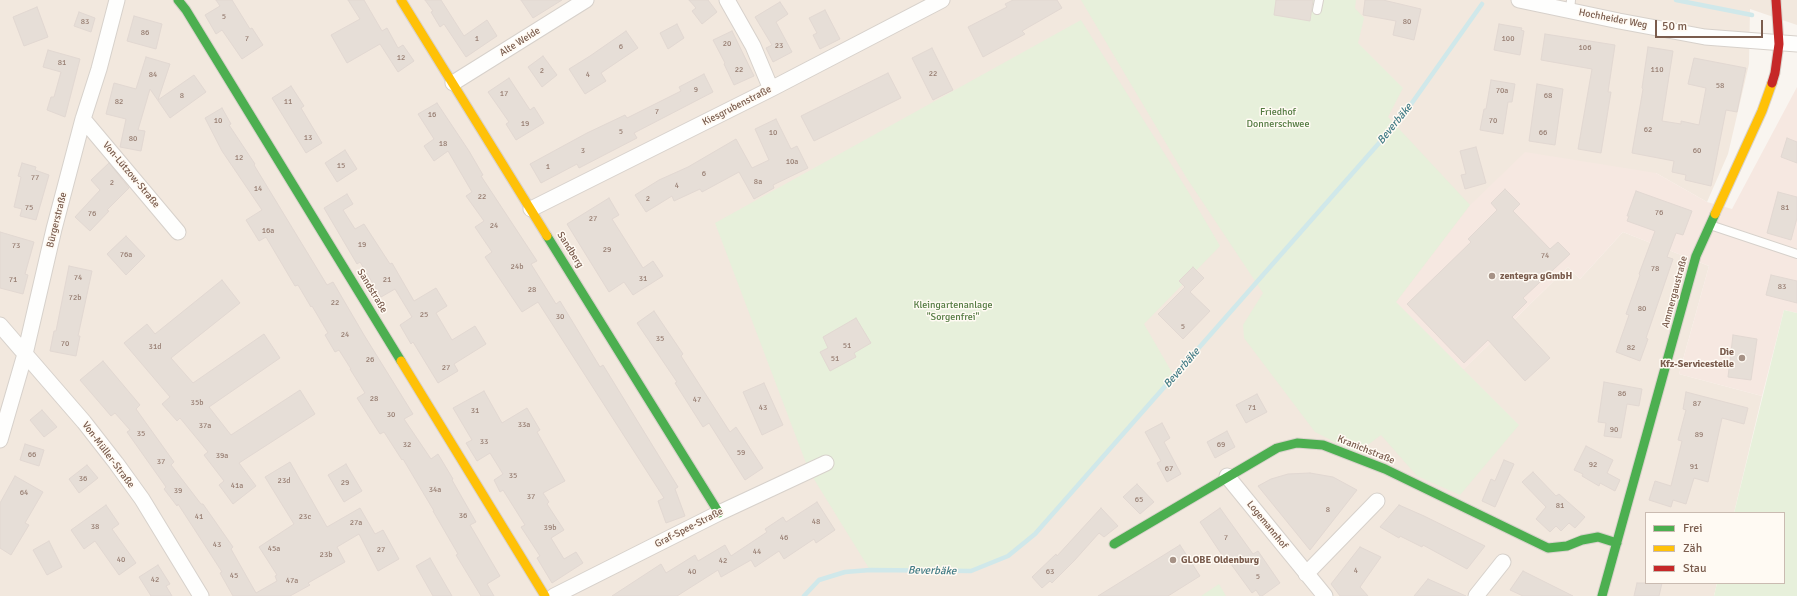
<!DOCTYPE html>
<html>
<head>
<meta charset="utf-8">
<style>
  body { margin:0 }
  #map { position:relative; width:1797px; height:596px; overflow:hidden; background:#f9f5f0; font-family:Signika,sans-serif }
  canvas { display:block }
  .legend { position:absolute; left:1645px; top:512px; width:140px; height:72px; box-sizing:border-box; background:#fffaf3; border:1px solid #cabbb1; margin:0; padding:5px 7px; list-style:none; font-size:12px; color:#7a5c4d }
  .legend li { display:flex; align-items:center; gap:8px; height:20px }
  .legend b { width:20px; border:1px solid #cabbb1 }
  .scale { position:absolute; left:1655px; top:20px; width:108px; height:18px; box-sizing:border-box; border:2px solid #7a5c4d; border-top:0; padding-left:5px; font-size:12px; line-height:14px; white-space:nowrap; color:#7a5c4d; -webkit-text-stroke:3px #fffaf3; paint-order:stroke }
</style>
</head>
<body>
<div id="map">
<canvas width="1797" height="596"></canvas>
<ul class="legend">
<li><b style="height:5px;background:#4caf50"></b>Frei</li>
<li><b style="height:5px;background:#ffc107"></b>Zäh</li>
<li><b style="height:5px;background:#c62828"></b>Stau</li>
</ul>
<div class="scale">50 m</div>
</div>
<script>
const ctx = document.querySelector('canvas').getContext('2d');
ctx.lineJoin = 'round';
function fill(path, color) {
  ctx.fillStyle = color;
  ctx.fill(path, 'evenodd');
}
function toPath(rows) {
  const path = new Path2D();
  for (const r of rows) {
    path.moveTo(r[0], r[1]);
    for (let i = 2; i < r.length; i += 2) path.lineTo(r[i], r[i + 1]);
  }
  return path;
}
function trace(path, color, width, dash) {
  ctx.strokeStyle = color;
  ctx.lineWidth = width;
  ctx.lineCap = dash ? 'butt' : 'round';
  ctx.setLineDash(dash || []);
  ctx.stroke(path);
}
function drawText(font, color, halo, rows, align = 'center') {
  ctx.font = font + ' Signika,sans-serif';
  ctx.lineWidth = 3;
  ctx.setLineDash([]);
  ctx.textBaseline = 'middle';
  ctx.strokeStyle = halo;
  ctx.fillStyle = color;
  for (const [text, x, y, turn = 0] of rows) {
    ctx.save();
    ctx.translate(x, y);
    ctx.rotate((+turn || 0) * Math.PI / 180);
    ctx.textAlign = isNaN(turn) ? turn : align;
    if (halo) ctx.strokeText(text, 0, 0);
    ctx.fillText(text, 0, 0);
    ctx.restore();
  }
}
fill(toPath([
  [0,0,1797,0,1797,25,1750,9,1749,64,1728,154,1707,202,1656,173,1463,370,1568,267,1580,279,1623,232,1709,266,1679,374,1762,396,1734,513,1646,513,1646,583,1717,583,1714,596,0,596]
]), '#f2e8de');
fill(toPath([
  [1797,87,1797,313,1784,310,1762,396,1679,374,1709,266,1623,232,1580,279,1568,267,1463,370,1396,302,1470,205,1525,152,1656,173,1707,202,1732,209]
]), '#f6e8e1');
fill(toPath([
  [1081,0,1356,0,1355,8,1364,18,1358,43,1403,88,1388,117,1470,205,1396,302,1519,425,1460,495,1417,476,1381,435,1357,453,1315,432,1244,338,1243,325,1263,293,1186,177],
  [1081,20,1186,188,1220,246,1144,324,1174,376,1105,452,1035,534,1011,554,971,571,870,570,809,471,715,223],
  [1784,310,1797,313,1797,596,1714,596,1717,583,1784,583,1784,513,1734,513],
  [1219,584,1226,596,1201,596]
]), '#e7f0db');
trace(toPath([
  [1676,0,1752,15],
  [804,596,819,580,845,572,870,570,971,571,1008,556,1035,534,1402,117,1482,4]
]), '#d0e8ea', 4.5);
const building = toPath([
  [216,0,232,0,250,29,252,28,263,45,242,59,222,30,216,34,205,15,220,6,216,0],
  [348,0,364,0,382,31,387,28,398,48,403,45,414,61,398,72,380,44,347,63,331,35,360,19,348,0],
  [425,0,441,0,464,36,487,20,497,36,466,57,444,24,440,27,431,12,433,11,425,0],
  [521,0,562,0,533,18,521,0],
  [689,0,708,0,717,12,702,24,692,11,696,8,689,0],
  [1013,0,1057,0,1062,8,1022,31,1025,34,983,57,968,27,1007,7,1005,4,1013,0],
  [1276,0,1313,0,1310,21,1274,15,1276,0],
  [1365,0,1383,0,1421,9,1414,40,1393,35,1396,21,1363,15,1365,0],
  [780,2,788,14,776,22,792,52,773,62,766,48,772,45,755,17,780,2],
  [37,7,48,37,24,46,13,17,37,7],
  [825,10,840,39,820,49,813,35,817,33,809,18,825,10],
  [79,12,95,18,91,32,74,26,79,12],
  [134,16,162,24,156,49,127,41,134,16],
  [677,24,684,38,668,49,660,33,677,24],
  [1499,24,1522,28,1521,30,1524,31,1520,55,1494,50,1499,24],
  [626,31,638,48,601,73,606,81,585,94,569,69,590,56,626,31],
  [732,31,754,76,734,85,724,64,725,63,713,40,732,31],
  [1545,34,1615,45,1608,92,1611,92,1601,153,1578,149,1592,69,1541,60,1545,34],
  [1648,47,1673,51,1662,121,1681,124,1681,121,1699,125,1706,88,1688,84,1694,58,1746,68,1737,112,1726,110,1711,186,1685,180,1686,175,1672,172,1674,161,1632,153,1643,89,1642,88,1648,47],
  [932,48,953,90,933,100,912,58,932,48],
  [48,50,80,59,65,117,47,110,51,97,54,97,61,72,43,67,48,50],
  [543,56,557,75,542,87,528,67,543,56],
  [146,57,170,64,158,100,194,75,206,92,170,118,150,89,138,130,145,131,141,151,120,147,126,119,106,114,114,83,136,89,146,57],
  [888,73,901,98,814,141,801,116,888,73],
  [704,74,713,92,634,133,637,138,579,168,577,164,541,183,530,164,587,133,625,115,627,118,681,91,679,87,704,74],
  [509,78,530,110,534,107,544,123,516,140,506,124,509,122,488,92,509,78],
  [1491,80,1515,84,1512,102,1508,102,1503,134,1480,130,1484,109,1486,109,1491,80],
  [1537,84,1563,89,1555,145,1529,141,1537,84],
  [291,86,304,106,301,108,322,143,306,153,272,98,291,86],
  [437,103,469,151,483,175,481,176,537,261,531,264,556,304,560,301,600,367,603,365,678,487,675,489,685,516,666,523,658,501,664,498,538,302,522,312,485,257,492,252,475,227,484,221,466,196,472,192,448,151,434,161,424,146,434,139,418,114,437,103],
  [222,108,231,124,229,125,255,164,254,165,327,285,333,282,364,335,413,414,404,419,431,459,438,454,453,479,452,480,476,522,470,525,500,576,487,584,494,596,481,596,456,555,458,554,433,511,434,511,403,459,402,460,384,432,380,434,357,398,365,393,350,369,351,369,339,350,335,352,325,335,328,333,312,306,311,307,298,285,295,286,266,237,259,241,246,220,262,210,222,151,205,118,222,108],
  [776,119,791,149,797,146,808,168,773,185,774,188,754,199,739,172,702,192,700,189,674,201,672,196,646,212,635,195,659,180,688,167,736,139,752,168,769,160,755,129,776,119],
  [1787,138,1797,142,1797,163,1781,157,1787,138],
  [1476,147,1486,183,1465,189,1461,175,1466,174,1460,151,1476,147],
  [345,150,357,169,337,182,325,163,345,150],
  [22,163,36,167,35,170,49,175,36,220,20,216,22,209,14,207,21,177,18,176,22,163],
  [109,163,129,188,107,210,109,211,90,231,75,217,100,190,91,180,109,163],
  [1505,189,1520,204,1513,211,1550,249,1558,242,1570,254,1523,298,1527,302,1512,317,1550,358,1525,381,1488,340,1464,363,1407,304,1471,242,1468,239,1497,210,1491,203,1505,189],
  [1636,191,1692,211,1683,235,1676,233,1667,257,1673,259,1646,338,1648,339,1640,361,1616,352,1629,315,1626,314,1640,275,1639,274,1655,231,1627,221,1629,216,1627,216,1636,191],
  [1778,192,1797,197,1797,218,1791,240,1767,233,1778,192],
  [347,194,353,204,343,210,355,229,364,224,390,264,392,263,414,301,436,288,447,306,436,313,452,340,475,326,486,344,454,364,458,371,438,383,413,342,411,344,400,325,412,317,395,289,381,297,360,262,357,264,324,208,347,194],
  [609,198,619,215,612,219,643,268,653,261,663,276,633,295,624,282,609,292,567,224,609,198],
  [0,232,34,242,25,274,28,275,23,294,0,288,0,232],
  [126,236,145,256,126,275,107,254,126,236],
  [69,266,92,271,78,336,80,336,76,356,50,351,54,331,56,331,69,266],
  [1193,267,1204,278,1190,292,1210,311,1183,339,1158,314,1185,287,1179,281,1193,267],
  [1771,275,1797,281,1797,303,1766,295,1771,275],
  [222,280,240,303,171,358,193,383,264,334,280,358,209,407,231,435,300,390,315,414,239,463,256,486,233,504,219,485,224,481,204,455,208,452,180,418,177,421,162,404,170,397,124,343,147,324,155,334,222,280],
  [654,311,683,354,681,356,730,432,736,427,763,468,745,480,709,423,703,427,675,383,677,382,637,323,654,311],
  [856,318,871,343,854,353,856,357,830,371,820,352,828,348,823,337,856,318],
  [1733,335,1757,339,1751,380,1728,377,1733,335],
  [103,361,140,405,136,409,174,462,171,465,201,504,203,504,233,547,231,549,256,593,277,581,275,576,277,575,259,547,294,524,265,477,290,462,327,527,360,508,375,534,383,530,399,559,378,571,359,534,337,547,345,562,308,583,310,585,290,596,233,596,220,573,222,572,202,541,178,504,177,506,164,489,166,487,127,432,130,430,115,413,111,416,80,380,103,361],
  [1604,382,1642,389,1639,406,1627,404,1621,438,1604,436,1606,423,1598,422,1604,382],
  [764,383,783,425,762,435,743,392,764,383],
  [484,391,502,423,527,408,540,430,537,432,565,481,543,493,549,502,547,504,564,530,551,538,564,559,576,552,583,563,552,583,537,558,540,556,521,527,525,525,503,490,500,492,494,480,503,474,490,453,477,461,466,443,472,440,453,408,484,391],
  [1686,392,1748,408,1744,424,1722,418,1708,482,1694,478,1686,504,1673,500,1671,507,1649,500,1655,481,1671,486,1682,441,1678,440,1686,410,1683,409,1686,392],
  [1257,394,1267,412,1246,423,1236,405,1257,394],
  [42,410,57,427,44,437,30,420,42,410],
  [1162,423,1170,438,1164,442,1181,474,1167,482,1157,463,1161,461,1145,432,1162,423],
  [1227,431,1235,447,1215,458,1207,442,1227,431],
  [25,444,44,450,39,466,20,460,25,444],
  [1586,446,1613,460,1607,473,1620,480,1615,491,1600,483,1599,486,1582,476,1583,474,1574,470,1586,446],
  [1504,460,1514,464,1495,507,1482,501,1491,479,1495,481,1504,460],
  [346,464,362,491,344,502,328,475,346,464],
  [87,465,98,478,79,493,69,479,87,465],
  [1533,472,1556,496,1559,494,1585,517,1575,528,1569,523,1561,531,1556,526,1550,532,1536,519,1546,507,1522,482,1533,472],
  [1310,473,1333,477,1357,490,1310,550,1258,486,1271,479,1288,474,1310,473],
  [15,476,43,492,25,523,29,525,11,555,0,548,0,503,15,476],
  [1137,484,1154,502,1140,514,1123,497,1137,484],
  [817,502,835,530,816,543,814,539,784,559,779,551,755,567,751,560,721,577,718,570,677,596,612,596,661,564,666,573,695,555,698,561,725,545,731,556,767,532,765,529,783,517,786,522,817,502],
  [106,505,119,524,112,529,136,563,119,575,95,541,84,549,71,530,106,505],
  [1399,505,1424,516,1485,546,1467,569,1423,545,1422,547,1400,536,1399,538,1380,527,1399,505],
  [1101,508,1118,526,1104,537,1099,533,1074,561,1052,583,1050,581,1042,588,1032,577,1056,554,1057,556,1101,508],
  [1220,508,1253,554,1258,551,1280,583,1262,596,1260,596,1256,590,1252,593,1228,560,1226,561,1200,522,1220,508],
  [49,541,62,567,47,575,33,550,49,541],
  [1180,545,1200,576,1168,596,1098,596,1180,545],
  [1360,547,1381,557,1360,587,1368,596,1340,596,1331,584,1360,547],
  [430,558,452,596,433,596,416,566,430,558],
  [158,565,170,584,166,586,172,596,151,596,139,577,158,565],
  [1523,571,1573,596,1523,596,1510,590,1523,571],
  [1428,579,1466,596,1414,596,1428,579],
  [1637,583,1662,583,1659,596,1634,596,1637,583]
]);
fill(building, '#e6ded7');
trace(building, '#e2d8d2', 1);
const lane = toPath([
  [1317,10,1319,0],
  [1570,11,1571,0],
  [1710,225,1797,254]
]);
const street = toPath([
  [727,0,753,46,771,89],
  [1519,0,1619,21,1705,37,1797,44],
  [453,83,586,0],
  [83,119,178,232],
  [531,209,771,89,942,0],
  [0,325,84,422,116,463,142,499,201,596],
  [0,440,25,354,54,229,83,119,99,69,117,0],
  [1227,476,1325,596],
  [1306,574,1377,501],
  [554,596,719,513,826,463],
  [1476,596,1503,562]
]);
const fast = toPath([
  [178,0,186,10,401,361],
  [547,236,719,513],
  [1114,544,1277,448,1297,443,1323,445,1385,469,1548,548,1567,546,1582,540,1598,537,1617,543],
  [1602,596,1696,256,1715,214]
]);
const slow = toPath([
  [401,0,547,236],
  [1715,214,1762,111,1772,83],
  [401,361,545,596]
]);
const jam = toPath([
  [1772,83,1775,73,1779,44,1776,0]
]);
trace(lane, '#d7d1cb', 10);
trace(street, '#d7d1cb', 17);
trace(fast, '#d9d2cb', 11);
trace(slow, '#d9d2cb', 11);
trace(jam, '#d9d2cb', 11);
trace(lane, '#fefefd', 8);
trace(street, '#fefefd', 15);
trace(fast, '#4caf50', 9);
trace(slow, '#ffc107', 9);
trace(jam, '#c62828', 9);
for (const [x, y, r, color] of [
  [1492,276,4,"#a69286"],
  [1742,358,4,"#a69286"],
  [1173,560,4,"#a69286"]
]) {
  const dot = new Path2D();
  dot.arc(x, y, r, 0, 2 * Math.PI);
  ctx.fillStyle = color;
  ctx.fill(dot);
  trace(dot, '#fffaf3', 1.5);
}
drawText('8px', '#977e72', null, [
  ["5",224,17],
  ["83",85,22],
  ["80",1407,22],
  ["86",145,33],
  ["7",247,39],
  ["1",477,39],
  ["100",1508,39],
  ["20",727,44],
  ["23",779,46],
  ["6",621,47],
  ["106",1585,48],
  ["12",401,58],
  ["81",62,63],
  ["22",739,70],
  ["110",1657,70],
  ["2",542,71],
  ["22",933,74],
  ["84",153,75],
  ["4",588,75],
  ["58",1720,86],
  ["9",696,90],
  ["70a",1502,91],
  ["17",504,94],
  ["8",182,96],
  ["68",1548,96],
  ["82",119,102],
  ["11",288,102],
  ["7",657,112],
  ["16",432,115],
  ["10",218,121],
  ["70",1493,121],
  ["19",525,124],
  ["62",1648,130],
  ["5",621,132],
  ["10",773,133],
  ["66",1543,133],
  ["13",308,138],
  ["80",133,139],
  ["18",443,144],
  ["3",583,151],
  ["60",1697,151],
  ["12",239,158],
  ["10a",792,162],
  ["15",341,166],
  ["1",548,167],
  ["6",704,174],
  ["77",35,178],
  ["8a",758,182],
  ["2",112,183],
  ["4",677,186],
  ["14",258,189],
  ["22",482,197],
  ["2",648,199],
  ["75",29,208],
  ["81",1785,208],
  ["76",1659,213],
  ["76",92,214],
  ["27",593,219],
  ["24",494,226],
  ["16a",268,231],
  ["19",362,245],
  ["73",16,246],
  ["29",607,250],
  ["76a",126,255],
  ["74",1545,256],
  ["24b",517,267],
  ["78",1655,269],
  ["74",78,278],
  ["31",643,279],
  ["71",13,280],
  ["21",387,280],
  ["83",1782,287],
  ["28",532,290],
  ["72b",75,298],
  ["22",335,303],
  ["80",1642,309],
  ["25",424,315],
  ["30",560,317],
  ["5",1183,327],
  ["24",345,335],
  ["35",660,339],
  ["70",65,344],
  ["51",847,346],
  ["31d",155,347],
  ["82",1631,348],
  ["51",835,359],
  ["26",370,360],
  ["27",446,368],
  ["86",1622,394],
  ["28",374,399],
  ["47",697,400],
  ["35b",197,403],
  ["87",1697,404],
  ["43",763,408],
  ["71",1252,408],
  ["31",475,411],
  ["30",391,415],
  ["33a",524,425],
  ["37a",205,426],
  ["90",1614,430],
  ["35",141,434],
  ["89",1699,435],
  ["33",484,442],
  ["32",407,445],
  ["69",1221,445],
  ["59",741,453],
  ["66",32,455],
  ["39a",222,456],
  ["37",161,462],
  ["92",1593,465],
  ["91",1694,467],
  ["67",1169,469],
  ["35",513,476],
  ["36",83,479],
  ["23d",284,481],
  ["29",345,483],
  ["41a",237,486],
  ["34a",435,490],
  ["39",178,491],
  ["64",24,493],
  ["37",531,497],
  ["65",1139,500],
  ["81",1560,506],
  ["8",1328,510],
  ["36",463,516],
  ["41",199,517],
  ["23c",305,517],
  ["48",816,522],
  ["27a",356,523],
  ["38",95,527],
  ["39b",550,528],
  ["46",784,538],
  ["7",1226,538],
  ["43",217,545],
  ["45a",274,549],
  ["27",381,550],
  ["44",757,552],
  ["23b",326,555],
  ["40",121,560],
  ["42",723,561],
  ["4",1356,571],
  ["40",692,572],
  ["63",1050,572],
  ["45",234,576],
  ["5",1258,577],
  ["42",155,580],
  ["47a",292,581]
]);
drawText('10px', '#7a5c4d', '#fffaf3', [
  ["Hochheider Weg",1613,19,11],
  ["Alte Weide",520,42,-32],
  ["Kiesgrubenstraße",737,106,-27],
  ["Von-Lützow-Straße",131,175,50],
  ["Bürgerstraße",57,220,-76],
  ["Sandberg",570,250,58],
  ["Sandstraße",372,291,59],
  ["Ammergaustraße",1675,292,-75],
  ["Kranichstraße",1366,450,22],
  ["Von-Müller-Straße",108,455,53],
  ["Logemannhof",1267,525,51],
  ["Graf-Spee-Straße",689,528,-27]
]);
drawText('10px', '#537a41', '#fffaf3', [
  ["Friedhof",1278,112],
  ["Donnerschwee",1278,124],
  ["Kleingartenanlage",953,305],
  ["\"Sorgenfrei\"",953,317]
]);
drawText('bold 10px', '#7a5c4d', '#fffaf3', [
  ["zentegra gGmbH",1500,276],
  ["Die",1734,352,"right"],
  ["Kfz-Servicestelle",1734,364,"right"],
  ["GLOBE Oldenburg",1181,560]
], 'left');
drawText('italic 11px', '#437c86', '#fffaf3', [
  ["Beverbäke",1395,124,-51],
  ["Beverbäke",1182,368,-49],
  ["Beverbäke",932,571,1]
]);
</script>
</body>
</html>
